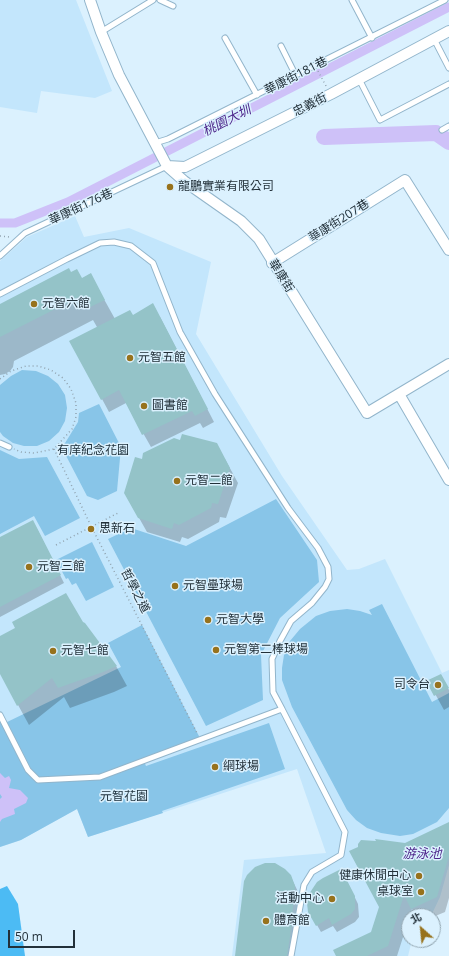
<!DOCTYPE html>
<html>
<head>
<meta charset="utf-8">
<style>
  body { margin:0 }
  #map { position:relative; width:449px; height:956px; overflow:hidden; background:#dbf1fe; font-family:"Open Sans","Noto Sans TC",sans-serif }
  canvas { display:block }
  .north { position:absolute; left:401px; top:908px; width:40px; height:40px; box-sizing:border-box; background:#dbf1fe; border:1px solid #91a4af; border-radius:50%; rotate:333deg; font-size:11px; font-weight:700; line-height:16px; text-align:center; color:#223039 }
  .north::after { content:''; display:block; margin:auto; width:14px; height:18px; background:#97721c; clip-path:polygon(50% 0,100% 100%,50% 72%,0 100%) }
  .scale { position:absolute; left:8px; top:930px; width:67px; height:18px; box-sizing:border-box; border:2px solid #223039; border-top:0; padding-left:5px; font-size:12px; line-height:14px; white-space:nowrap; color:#223039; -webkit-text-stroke:3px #dbf1fe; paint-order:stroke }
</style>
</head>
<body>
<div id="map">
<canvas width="449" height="956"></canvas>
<div class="north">北</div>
<div class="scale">50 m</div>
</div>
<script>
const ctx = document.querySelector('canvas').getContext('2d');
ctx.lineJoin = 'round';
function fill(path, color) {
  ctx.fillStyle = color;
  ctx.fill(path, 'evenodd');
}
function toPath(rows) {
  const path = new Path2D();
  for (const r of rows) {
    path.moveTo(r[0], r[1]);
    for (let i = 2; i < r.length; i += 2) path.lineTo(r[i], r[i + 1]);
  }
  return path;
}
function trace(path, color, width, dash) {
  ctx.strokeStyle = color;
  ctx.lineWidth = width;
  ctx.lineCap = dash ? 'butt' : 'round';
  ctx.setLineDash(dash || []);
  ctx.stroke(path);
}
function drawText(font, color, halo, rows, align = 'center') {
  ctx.font = font + ' "Open Sans","Noto Sans TC",sans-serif';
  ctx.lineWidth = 3;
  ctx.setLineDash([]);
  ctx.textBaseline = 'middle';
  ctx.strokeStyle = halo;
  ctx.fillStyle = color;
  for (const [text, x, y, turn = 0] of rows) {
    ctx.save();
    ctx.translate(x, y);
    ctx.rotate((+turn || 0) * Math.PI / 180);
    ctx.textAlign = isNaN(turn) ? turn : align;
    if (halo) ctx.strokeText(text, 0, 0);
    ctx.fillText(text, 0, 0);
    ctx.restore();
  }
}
fill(toPath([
  [0,0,76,0,112,91,95,98,41,91,37,113,0,107],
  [75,216,84,237,129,228,211,262,196,334,282,476,347,570,359,569,385,559,442,673,449,670,449,865,440,897,431,916,409,916,409,940,412,940,408,956,232,956,244,860,326,853,297,769,88,837,77,809,21,840,0,847,0,261,27,237]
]), '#c3e6fc');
fill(toPath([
  [22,370,36,371,48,376,58,384,65,395,67,408,65,421,59,432,49,441,37,446,24,446,13,443,3,436,0,432,0,385,11,376],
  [99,404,121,447,117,491,98,500,87,496,62,448,78,422,79,413],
  [0,450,19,459,47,457,80,518,45,536,34,516,0,534],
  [276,499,317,560,319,582,280,618,261,655,263,700,206,726,108,539,131,528,186,546],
  [92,542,114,587,86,601,76,583,72,585,68,578,66,579,56,560],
  [382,604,432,702,449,693,449,808,437,822,413,834,400,836,381,833,367,828,356,820,347,810,292,707,282,680,282,668,284,655,290,641,300,629,316,616,330,611,347,609,360,611,372,615,369,610],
  [142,625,201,740,144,761,146,766,269,723,285,769,162,811,163,813,88,837,77,809,21,840,0,847,0,715,5,723,121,667,108,643]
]), '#88c5e8');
fill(toPath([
  [7,886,18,904,25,956,0,956,0,889]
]), '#4cbbf4');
fill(toPath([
  [0,773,5,778,9,776,11,780,9,788,20,790,28,798,26,803,14,809,15,814,2,819,0,822,0,799,2,797,0,794]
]), '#cec1f8');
fill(toPath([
  [71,274,82,279,90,274,115,319,132,316,160,317,214,422,203,428,200,423,151,447,126,403,109,412,102,399,97,327,93,320,14,361,13,367,10,371,5,374,0,375,0,305],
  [225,459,238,483,226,518,220,517,219,522,188,539,182,537,180,542,147,532,125,493,142,460],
  [37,529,64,583,0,617,0,539],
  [82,623,116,666,127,686,114,692,70,708,64,697,29,725,0,672,0,637],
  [441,675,449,690,449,707,444,710,428,681],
  [449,823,449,898,445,912,433,917,433,916,416,916,412,909,397,956,337,956,372,932,405,844],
  [290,875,300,896,294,956,237,956],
  [345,877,358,904,359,917,355,922,337,932,333,926,321,932,309,911]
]), '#0003');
trace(toPath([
  [0,223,15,223,68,202,449,7]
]), '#cec1f8', 9);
trace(toPath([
  [324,137,436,133,449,142]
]), '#cec1f8', 16);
fill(toPath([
  [69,268,71,272,77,269,82,278,91,273,105,300,90,307,88,303,83,305,79,297,0,337,0,304],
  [153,303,208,409,195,416,192,411,142,435,119,390,101,400,69,341,130,310,133,315],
  [182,434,217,443,230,468,218,504,212,503,211,508,179,525,174,523,172,529,138,518,124,493,135,457,142,459,143,453,174,438,180,440],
  [33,520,61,575,0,607,0,537],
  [66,593,83,622,85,623,117,666,103,672,58,688,52,678,17,706,0,674,0,636,15,628,12,622],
  [441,674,449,688,434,696,426,681],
  [449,822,449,856,437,897,411,909,404,895,388,946,367,956,336,956,333,950,371,932,379,907,349,851,358,847,358,844,361,840,376,841,375,839,405,843],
  [265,863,275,863,285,869,291,875,295,886,290,937,287,956,235,956,244,881,247,875,255,867],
  [341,869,355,896,355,909,351,914,332,925,329,918,316,926,308,912,307,903,309,894,317,882,323,878]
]), '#94c3c8');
const lane = toPath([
  [160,0,173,6],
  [352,0,372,38],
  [101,32,153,0],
  [225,38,257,95],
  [434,39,449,68],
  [281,46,296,76],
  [359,79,380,120,449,84],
  [442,130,449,126],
  [155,143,168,139,445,0],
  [0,256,25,233,167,166],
  [0,294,67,259,100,243,114,242,131,246,153,263,180,332,215,394,288,508,318,548,328,567,329,579,325,587,312,603,291,621,280,641,272,659,273,692,282,709,100,777,38,780,28,770,0,715],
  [0,443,9,447],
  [282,709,345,832,341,855,312,872,304,885,291,956]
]);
const street = toPath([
  [90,0,101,32,119,75,167,166,184,181,241,221,259,239,367,413,449,364],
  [167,166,185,167,331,94,449,31],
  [272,263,405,180,449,250],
  [399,394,449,480]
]);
trace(lane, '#92b5cb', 7);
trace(street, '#92b5cb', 12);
trace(toPath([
  [318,71,326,86],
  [0,236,10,237],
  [0,379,11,371,26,366,38,366,51,370,63,378,71,389,76,403,76,417,72,429,54,449,34,453,21,452,14,449],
  [54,449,91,526,197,733],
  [56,545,118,513]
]), '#91a3af', 1.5, [1, 3]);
trace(lane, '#fff', 5);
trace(street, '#fff', 10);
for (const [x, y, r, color] of [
  [170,187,4,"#97721c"],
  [34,304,4,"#97721c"],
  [130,358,4,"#97721c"],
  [144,406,4,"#97721c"],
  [177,481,4,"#97721c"],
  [91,529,4,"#97721c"],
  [29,567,4,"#97721c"],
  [175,586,4,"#97721c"],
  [208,620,4,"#97721c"],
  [216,650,4,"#97721c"],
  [53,651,4,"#97721c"],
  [438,685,4,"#97721c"],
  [215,767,4,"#97721c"],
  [419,876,4,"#97721c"],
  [421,892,4,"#97721c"],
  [332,899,4,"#97721c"],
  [266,921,4,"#97721c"]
]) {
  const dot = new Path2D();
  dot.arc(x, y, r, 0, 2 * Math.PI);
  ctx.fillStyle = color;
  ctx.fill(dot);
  trace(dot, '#dbf1fe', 1.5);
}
drawText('12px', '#223039', '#dbf1fe', [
  ["華康街181巷",296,76,-27],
  ["忠義街",310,105,-27],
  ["華康街176巷",81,207,-25],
  ["華康街207巷",339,221,-32],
  ["華康街",281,276,58],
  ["哲學之道",135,591,63]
]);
drawText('12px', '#223039', '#dbf1fe', [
  ["龍鵬實業有限公司",178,187],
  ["元智六館",42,304],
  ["元智五館",138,358],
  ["圖書館",152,406],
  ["元智二館",185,481],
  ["思新石",99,529],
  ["元智三館",37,567],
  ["元智壘球場",183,586],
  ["元智大學",216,620],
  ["元智第二棒球場",224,650],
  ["元智七館",61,651],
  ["司令台",430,685,"right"],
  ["網球場",223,767],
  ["健康休閒中心",411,876,"right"],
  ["桌球室",413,892,"right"],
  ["活動中心",324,899,"right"],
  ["體育館",274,921]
], 'left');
drawText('12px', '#192c37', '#dbf1fe', [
  ["有庠紀念花園",93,451],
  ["元智花園",124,797]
]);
drawText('italic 13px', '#4c248a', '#dbf1fe', [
  ["桃園大圳",227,121,-27],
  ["游泳池",422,854]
]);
</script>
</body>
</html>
